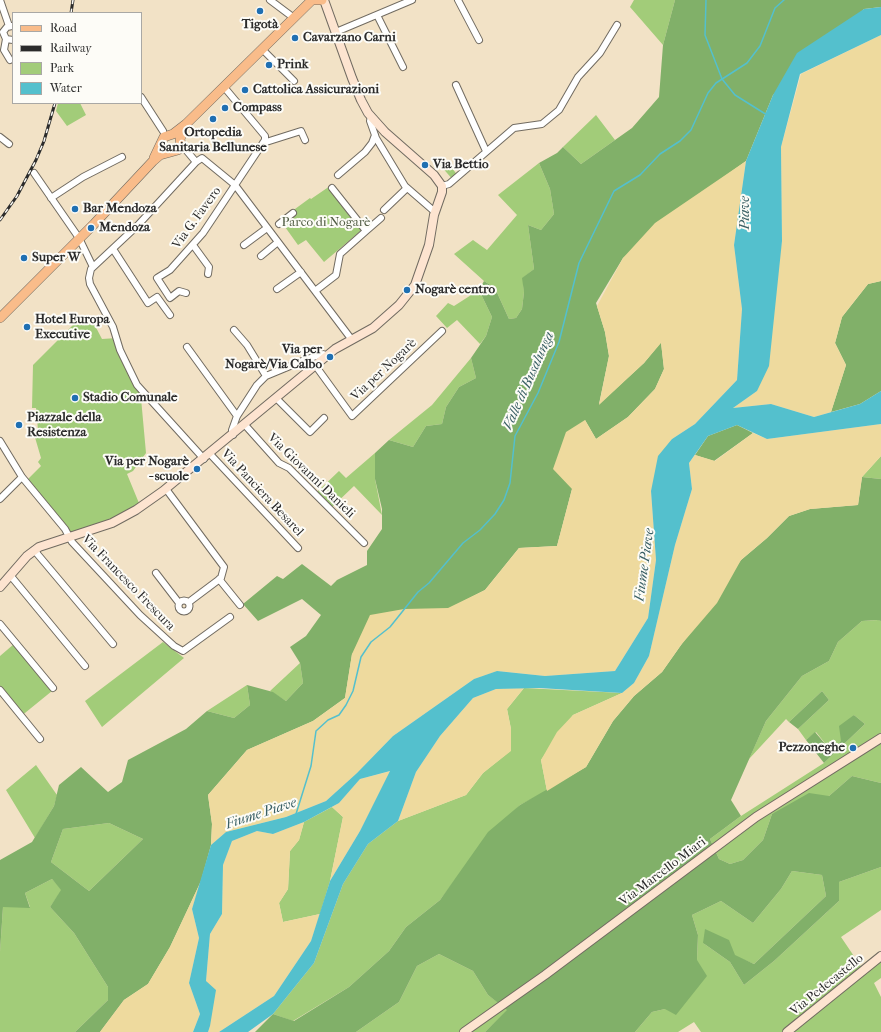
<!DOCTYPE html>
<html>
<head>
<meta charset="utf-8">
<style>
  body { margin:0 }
  #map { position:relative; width:881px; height:1032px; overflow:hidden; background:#f2e2c6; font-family:"IM FELL French Canon",serif }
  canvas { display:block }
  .legend { position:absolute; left:12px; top:12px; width:130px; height:92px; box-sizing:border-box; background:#fdfcf7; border:1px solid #a9a8a5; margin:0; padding:5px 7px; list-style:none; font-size:12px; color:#2b2b2b }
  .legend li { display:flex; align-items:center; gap:8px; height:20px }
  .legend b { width:20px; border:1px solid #a9a8a5 }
</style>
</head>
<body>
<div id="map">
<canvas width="881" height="1032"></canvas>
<ul class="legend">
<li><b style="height:5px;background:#f9bc8a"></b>Road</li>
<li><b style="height:5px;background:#2b2b2b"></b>Railway</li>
<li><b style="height:11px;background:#a2cc79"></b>Park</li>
<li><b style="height:11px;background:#54c0cd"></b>Water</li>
</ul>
</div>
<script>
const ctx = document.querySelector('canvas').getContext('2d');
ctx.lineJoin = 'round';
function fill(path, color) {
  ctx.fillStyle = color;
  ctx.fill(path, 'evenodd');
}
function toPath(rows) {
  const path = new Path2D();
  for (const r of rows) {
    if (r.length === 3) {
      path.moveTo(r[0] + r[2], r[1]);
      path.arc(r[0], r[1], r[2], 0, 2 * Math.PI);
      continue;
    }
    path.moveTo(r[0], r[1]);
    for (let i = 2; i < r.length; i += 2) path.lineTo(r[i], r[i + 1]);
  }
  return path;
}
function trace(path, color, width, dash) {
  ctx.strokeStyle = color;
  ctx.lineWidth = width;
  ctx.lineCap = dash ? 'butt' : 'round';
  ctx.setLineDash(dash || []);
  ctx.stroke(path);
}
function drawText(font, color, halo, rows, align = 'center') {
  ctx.font = font + ' "IM FELL French Canon",serif';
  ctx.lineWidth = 4;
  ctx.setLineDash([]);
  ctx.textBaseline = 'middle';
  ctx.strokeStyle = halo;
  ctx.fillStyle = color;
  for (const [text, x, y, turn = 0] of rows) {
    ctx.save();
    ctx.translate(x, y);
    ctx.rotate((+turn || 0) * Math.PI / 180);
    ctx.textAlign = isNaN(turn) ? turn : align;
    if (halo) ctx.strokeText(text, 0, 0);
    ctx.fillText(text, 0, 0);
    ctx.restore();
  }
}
fill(toPath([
  [634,0,675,0,663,45,630,7],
  [58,103,80,103,86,115,67,126,56,111],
  [596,115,615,140,581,164,563,147],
  [446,160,458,176,454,181,440,165],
  [539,163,550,189,554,214,541,230,528,225,534,269,523,278,524,292,522,309,516,318,509,319,495,288,484,281,454,254,473,240,487,250,517,215,498,195],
  [330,186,364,228,324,262,306,240,298,245,280,220,310,198,311,199],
  [479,290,492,317,486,336,480,344,457,320,447,328,436,316,448,303,454,306],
  [90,316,102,339,117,338,135,379,147,398,141,398,146,453,133,471,127,474,141,508,69,535,26,481,41,466,38,462,41,458,34,434,38,430,36,408,32,408,33,365,74,324],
  [471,358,476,378,459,387,446,407,442,424,426,426,413,447,389,440,432,405],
  [375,453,375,479,382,515,354,486,331,508,316,493,339,471,346,478],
  [881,456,881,479,862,477],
  [878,620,881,621,881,783,852,776,829,796,772,814,763,840,743,860,730,864,719,859,710,839,741,816,824,763,865,724,854,715,842,741,832,752,816,732,806,740,798,729,829,700,822,691,789,722,786,719,749,759,766,721,802,676,829,661,838,642,862,621],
  [163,642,184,658,102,727,85,701],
  [14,644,52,691,20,717,0,691,0,656],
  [300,663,303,683,286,701,270,691],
  [247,685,250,705,234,718,207,711],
  [524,688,622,693,573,715,541,760,547,791,520,805,465,867,440,900,406,927,389,951,349,987,293,1021,273,1014,314,963,343,884,368,844,398,821,466,795,483,773,510,751,511,729,507,709],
  [36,765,57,795,54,806,35,838,6,790],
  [332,807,343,817,330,881,320,914,283,922,279,903,288,889,290,851,299,840,304,822],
  [109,823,143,839,89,891,51,862,63,829],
  [881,867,881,910,841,937,862,968,881,954,881,978,874,983,881,997,881,1032,701,1032,694,1022,678,1032,635,1032,652,1012,665,1009,697,960,698,935,692,915,721,901,753,923,781,889,792,871,822,875,826,896,754,964,703,943,730,962,744,985,774,961,839,901,839,882],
  [52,879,62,890,50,907,74,933,108,987,108,1000,75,1032,0,1032,0,952,3,907,30,907,25,893],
  [439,954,473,971,488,995,508,1010,485,1032,356,1032,399,1002,417,966]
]), '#a2cc79');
fill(toPath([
  [675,0,881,0,881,7,864,9,773,95,746,161,710,187,623,258,596,303,605,332,609,356,599,404,644,363,661,342,664,369,655,389,628,417,596,439,585,420,572,489,557,546,519,548,485,590,448,609,404,609,352,654,345,698,313,721,247,750,208,795,212,824,211,845,201,881,170,947,148,984,124,1000,100,1032,75,1032,108,1000,108,987,74,933,50,907,61,890,52,879,25,893,30,908,3,907,0,952,0,860,32,842,54,806,59,785,81,767,108,792,122,782,128,760,186,729,207,711,234,718,250,705,247,685,273,692,286,701,303,683,300,663,290,647,306,636,321,615,302,599,258,621,243,604,277,576,283,579,302,564,331,586,337,580,367,565,367,551,382,529,382,509,375,479,375,453,389,440,413,447,426,426,442,424,446,407,459,387,476,378,471,358,486,336,492,317,479,290,484,281,495,288,509,319,516,318,522,309,524,292,522,278,534,269,528,225,541,230,554,214,550,189,539,163,557,153,563,147,581,164,632,128,659,97,663,45],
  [109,823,143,839,89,891,51,862,63,829],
  [881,281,881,391,860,404,831,412,846,365,835,343,842,317,868,284],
  [737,425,753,433,714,461,695,455,708,436],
  [862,477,881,479,881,621,877,620,862,621,838,642,829,661,802,676,766,721,731,800,741,816,710,839,719,859,730,864,743,860,763,840,772,814,809,793,829,796,852,776,881,783,881,867,839,882,839,901,774,961,744,985,730,962,703,943,705,929,729,940,735,955,754,964,826,896,822,875,792,871,781,889,753,923,721,901,692,915,698,935,697,960,707,976,676,1015,665,1009,652,1012,635,1032,485,1032,507,1010,488,995,473,971,439,954,417,966,399,1002,356,1032,255,1032,273,1014,294,1021,349,987,389,951,406,927,440,900,488,832,520,805,586,767,613,721,634,696,662,672,741,560,767,538,789,516,810,509,858,505],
  [822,691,829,700,798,729,789,722],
  [854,715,865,724,824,763,806,740,815,732,832,752,841,741,839,726]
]), '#81b069');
fill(toPath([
  [881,35,881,281,868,284,842,317,835,343,846,365,831,412,814,417,771,404,733,408,757,391,782,241,781,147,801,74],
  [746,161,734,245,742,309,737,380,695,424,672,439,651,491,656,560,648,618,615,671,545,676,498,671,474,679,393,736,357,773,326,801,286,817,226,832,211,845,212,824,208,795,247,750,313,721,345,698,352,654,370,615,404,609,448,608,485,590,519,548,557,546,572,489,553,469,566,432,585,420,596,439,628,417,655,389,664,369,661,343,644,363,599,405,609,356,605,332,597,306,623,258,655,223],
  [881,424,881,456,862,477,858,505,810,509,789,516,767,538,741,560,717,603,681,645,662,672,634,696,613,721,586,767,547,791,541,760,557,732,573,715,622,693,634,683,649,656,675,545,692,489,689,463,695,455,715,461,753,433,767,439],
  [524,688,507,709,511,729,511,751,483,773,466,795,398,821,416,772,440,736,473,698,496,689],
  [391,771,360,831,330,881,343,817,332,807,339,803,360,779],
  [304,822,299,840,290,851,288,889,279,903,283,922,320,914,311,941,274,996,219,1032,208,1032,210,1026,206,981,210,934,222,914,223,865,232,841,257,831,273,834],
  [201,881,192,909,199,938,189,983,200,1014,193,1032,100,1032,124,1000,148,984,170,947]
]), '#eeda9e');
fill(toPath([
  [881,7,881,35,800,74,781,147,782,241,769,366,757,391,733,408,771,404,814,417,860,404,881,391,881,424,767,439,737,425,708,436,689,463,692,489,675,545,649,656,634,683,622,693,539,688,496,689,473,698,440,736,416,772,398,821,368,844,343,884,314,963,273,1014,248,1032,219,1032,274,996,311,941,330,881,360,831,390,771,360,779,339,803,304,822,273,834,257,831,232,841,223,865,222,914,210,934,206,981,216,990,210,1026,208,1032,193,1032,200,1014,189,983,199,938,192,909,211,845,226,832,286,817,326,801,357,773,393,736,474,679,497,671,545,676,615,671,648,618,656,560,651,491,658,456,672,439,695,424,737,380,742,309,734,245,746,161,773,95,797,53,864,9]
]), '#54c0cd');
trace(toPath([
  [706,0,705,35,722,79,735,95,767,115],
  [296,814,311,766,316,731,328,720,339,715,346,705,353,691,361,657,371,642,390,627,418,592,429,583,463,543,480,530,495,514,504,500,510,483,515,436,538,393,559,342,579,263,614,191,640,175,660,154,680,141,691,130,708,93,716,83,747,63,760,46,775,8,784,0]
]), '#54c0cd', 1.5);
const street = toPath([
  [0,0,9,26],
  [270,0,294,18],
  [458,0,479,40],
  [377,15,403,67],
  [12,26,7,27,3,32,6,39,13,40],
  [336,32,412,0],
  [6,39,4,50,10,60],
  [262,49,294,81],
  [456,85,486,151],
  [141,97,163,131],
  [371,116,370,121,376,138,405,186,435,212],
  [0,137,9,144],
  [263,143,301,131,305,140],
  [181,144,196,162,202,158,235,185,352,340],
  [196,162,138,225,91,269,89,278,90,284,113,327,120,350,137,385,204,459],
  [34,173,79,238,93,267],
  [338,175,365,152,372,143,375,135],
  [442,186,449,184,514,128,542,124,559,110,578,77,600,53,617,25],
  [51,198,83,177,122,157],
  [384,210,407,188],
  [279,224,293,213],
  [366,231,381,218],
  [193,245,209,267,208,274],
  [244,245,267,228],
  [113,249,148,303,157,297,170,315],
  [261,256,278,242],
  [277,289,301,272],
  [315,291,336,275,340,254,366,231,332,188],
  [186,293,179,291,170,298,157,278,170,270,203,233,265,140,265,136,224,87],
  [234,330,247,345,266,376],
  [187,347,237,416],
  [315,365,352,416,442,331],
  [276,398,310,432,324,418],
  [245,425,279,463,289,468,364,543],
  [233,435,232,430,237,416,257,385,266,376,307,359,323,354,327,356],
  [0,441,22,477,65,529,72,542,140,615,174,646,183,651,230,617],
  [210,454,298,548],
  [166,489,224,567,221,578,189,602],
  [0,499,22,477],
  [34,550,113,644],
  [156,573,179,603],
  [10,575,85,666],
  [219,579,240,605],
  [184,606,5.5],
  [0,624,53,688],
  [0,690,40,739]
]);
const secondary = toPath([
  [0,587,27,556,39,547,112,523,136,510,163,491,335,349,373,328,399,305,415,285,429,245,434,215,442,192,442,186,434,175,385,132,368,113,361,100,352,78,324,0],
  [464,1032,545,975,756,817,881,738],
  [787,1032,881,956]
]);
const primary = toPath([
  [315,0,322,0],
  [154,158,164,137,173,134,186,124,312,0],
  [0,318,94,224,153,161,160,155,178,150,181,145,180,139,186,124]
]);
trace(street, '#716b61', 8);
trace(secondary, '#716b61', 10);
trace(primary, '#716b61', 10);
trace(street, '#fff', 6);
trace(secondary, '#fde4d0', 8);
trace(primary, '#f9bc8a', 9);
const rail = toPath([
  [71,13,73,0],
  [0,220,17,196,36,160,44,141,55,103]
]);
trace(rail, '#2b2b2b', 3);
trace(rail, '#fdfcf7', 1.5, [4.5]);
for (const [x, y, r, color] of [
  [260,11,4,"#1f6fb2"],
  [295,38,4,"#1f6fb2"],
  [269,65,4,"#1f6fb2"],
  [245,90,4,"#1f6fb2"],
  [225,108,4,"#1f6fb2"],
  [213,119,4,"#1f6fb2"],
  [425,165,4,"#1f6fb2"],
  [75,209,4,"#1f6fb2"],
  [91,228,4,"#1f6fb2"],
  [24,258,4,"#1f6fb2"],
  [407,290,4,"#1f6fb2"],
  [27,327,4,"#1f6fb2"],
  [330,357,4,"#1f6fb2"],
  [75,398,4,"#1f6fb2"],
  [19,425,4,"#1f6fb2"],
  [197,469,4,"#1f6fb2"],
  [853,748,4,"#1f6fb2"]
]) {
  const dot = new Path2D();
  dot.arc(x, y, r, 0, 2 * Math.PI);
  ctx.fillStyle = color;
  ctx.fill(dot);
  trace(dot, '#fdfcf7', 1.5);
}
drawText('bold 13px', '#2b2b2b', '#fdfcf7', [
  ["Tigotà",260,25,"center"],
  ["Cavarzano Carni",303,38],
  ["Prink",277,65],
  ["Cattolica Assicurazioni",253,90],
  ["Compass",233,108],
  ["Ortopedia",213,133,"center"],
  ["Sanitaria Bellunese",213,148,"center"],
  ["Via Bettio",433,165],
  ["Bar Mendoza",83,209],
  ["Mendoza",99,228],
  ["Super W",32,258],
  ["Nogarè centro",415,290],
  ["Hotel Europa",35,320],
  ["Executive",35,335],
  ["Via per",322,350,"right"],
  ["Nogarè/Via Calbo",322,365,"right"],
  ["Stadio Comunale",83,398],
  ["Piazzale della",27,418],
  ["Resistenza",27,433],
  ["Via per Nogarè",189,462,"right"],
  ["- scuole",189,477,"right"],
  ["Pezzoneghe",845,748,"right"]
], 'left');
drawText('13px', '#2b2b2b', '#fdfcf7', [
  ["Via G. Favero",197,218,-54],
  ["Via per Nogarè",384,370,-43],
  ["Via Giovanni Danieli",311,476,44],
  ["Via Panciera Besarel",262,493,47],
  ["Via Francesco Frescura",128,583,46],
  ["Via Marcello Miari",663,872,-37],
  ["Via Pedecastello",827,985,-39]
]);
drawText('13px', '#4f5b42', '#fdfcf7', [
  ["Parco di Nogarè",326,223]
]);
drawText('italic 14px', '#395f64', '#fdfcf7', [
  ["Piave",746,213,-90],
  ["Valle di Busalunga",529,381,-66],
  ["Fiume Piave",645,565,-82],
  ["Fiume Piave",261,814,-18]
]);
</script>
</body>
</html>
